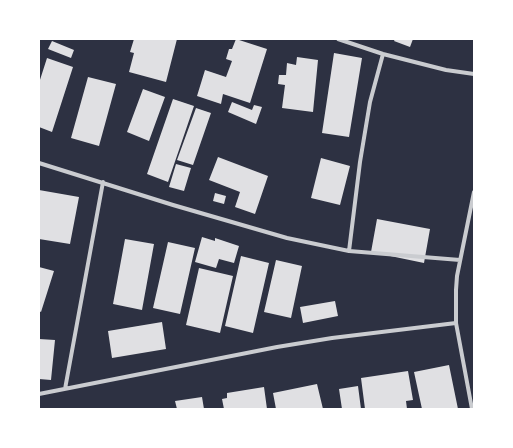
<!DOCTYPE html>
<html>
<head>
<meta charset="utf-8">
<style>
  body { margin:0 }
  #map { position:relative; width:513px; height:448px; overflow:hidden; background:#2d3142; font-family:"IBM Plex Sans",sans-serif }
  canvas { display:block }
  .frame { position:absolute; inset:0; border:40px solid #fff; pointer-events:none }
</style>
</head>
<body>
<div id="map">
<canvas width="513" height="448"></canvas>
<div class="frame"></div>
</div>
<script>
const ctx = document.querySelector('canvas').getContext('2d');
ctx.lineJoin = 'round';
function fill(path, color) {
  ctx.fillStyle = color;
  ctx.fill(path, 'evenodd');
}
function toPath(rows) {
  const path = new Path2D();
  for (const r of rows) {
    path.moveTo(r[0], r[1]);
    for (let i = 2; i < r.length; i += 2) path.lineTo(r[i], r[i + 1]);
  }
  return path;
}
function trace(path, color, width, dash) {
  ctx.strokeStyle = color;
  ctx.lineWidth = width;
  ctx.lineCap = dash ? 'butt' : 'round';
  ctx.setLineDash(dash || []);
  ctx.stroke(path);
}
fill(toPath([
  [134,39,177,39,166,82,129,72,134,53,130,52],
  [236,39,267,49,250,103,223,94,221,104,197,96,205,70,226,77,232,61,226,59,229,49,232,49],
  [395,39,413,39,410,47,394,41],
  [52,41,74,50,71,58,48,49],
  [334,53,362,58,349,137,322,133],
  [297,57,318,60,313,112,282,108,285,85,278,84,279,75,286,75,287,63,296,65],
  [47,58,73,67,52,132,39,127,39,83],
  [88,77,116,84,99,146,71,138],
  [143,89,165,97,149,141,127,132],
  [173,99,194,106,168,182,147,174],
  [232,102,252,110,254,105,262,107,256,124,228,112],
  [196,108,211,113,193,165,177,160],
  [218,157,268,176,255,214,235,207,240,192,209,180],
  [321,158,350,166,340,205,311,198],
  [176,164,191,168,184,191,169,187],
  [39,190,79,197,70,244,39,239],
  [215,193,226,196,224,204,213,201],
  [377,219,430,229,424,263,371,252],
  [202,237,215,241,215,238,239,246,234,263,219,259,216,268,195,262],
  [125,239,154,244,142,310,113,304],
  [168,242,195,248,180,314,153,308],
  [241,256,269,263,253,333,225,326],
  [276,260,302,266,291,318,264,312],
  [39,267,54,271,41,312,39,311],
  [199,268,233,276,220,333,186,325],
  [335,301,338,316,303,323,300,307],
  [162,322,166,349,112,358,108,331],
  [39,339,55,340,51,380,39,379],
  [449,365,458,409,422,409,414,372],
  [408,371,413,400,406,401,407,409,365,409,361,378],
  [317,384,323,409,276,409,273,393],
  [358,386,361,409,342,409,339,389],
  [264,387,267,409,224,409,222,399,227,398,227,393],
  [202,397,204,409,177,409,175,401]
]), '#e0e0e3');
trace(toPath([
  [338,39,383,54,446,70,474,74],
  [39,163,173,205,287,238,349,251,460,260],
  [349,251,360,162,370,102,383,54],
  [65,389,103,182],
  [39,394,277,347,332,338,456,323],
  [472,409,456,323,456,290,457,276,474,192]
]), '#caccd0', 4);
</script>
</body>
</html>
